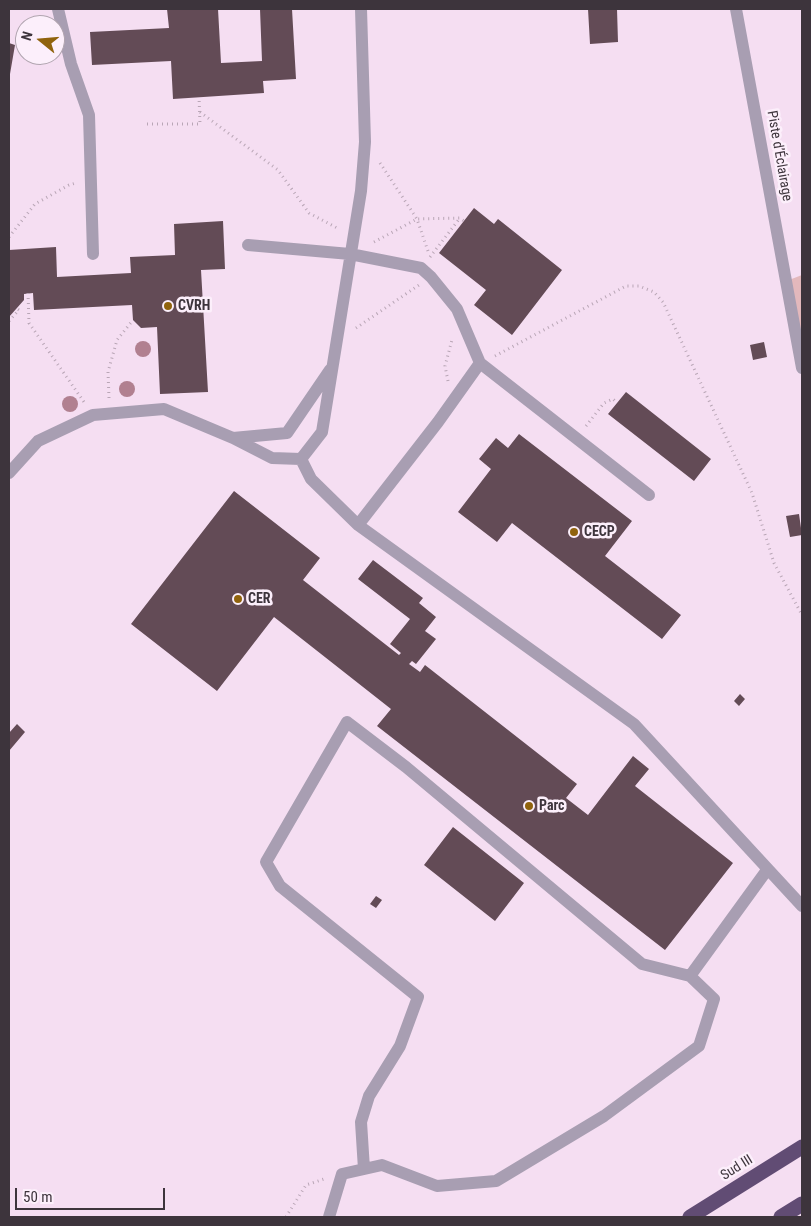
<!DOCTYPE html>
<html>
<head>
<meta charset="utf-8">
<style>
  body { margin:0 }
  #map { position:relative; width:811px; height:1226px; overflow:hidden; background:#f5def2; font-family:"Roboto Condensed",sans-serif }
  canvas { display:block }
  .frame { position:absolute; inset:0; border:10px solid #3d343c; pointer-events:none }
  .north { position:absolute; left:15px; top:15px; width:50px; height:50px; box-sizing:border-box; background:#fceffb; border:1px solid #b0a4af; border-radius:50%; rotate:287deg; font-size:14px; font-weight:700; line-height:20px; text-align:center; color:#3d343c }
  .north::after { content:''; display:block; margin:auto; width:18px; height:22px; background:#90630d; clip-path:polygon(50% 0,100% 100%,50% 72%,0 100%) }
  .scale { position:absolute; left:15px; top:1188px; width:150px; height:22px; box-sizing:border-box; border:2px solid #3d343c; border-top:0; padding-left:6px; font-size:15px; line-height:18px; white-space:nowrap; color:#3d343c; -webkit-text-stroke:4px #fceffb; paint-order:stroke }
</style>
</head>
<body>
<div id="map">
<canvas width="811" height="1226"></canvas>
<div class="frame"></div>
<div class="north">N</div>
<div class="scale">50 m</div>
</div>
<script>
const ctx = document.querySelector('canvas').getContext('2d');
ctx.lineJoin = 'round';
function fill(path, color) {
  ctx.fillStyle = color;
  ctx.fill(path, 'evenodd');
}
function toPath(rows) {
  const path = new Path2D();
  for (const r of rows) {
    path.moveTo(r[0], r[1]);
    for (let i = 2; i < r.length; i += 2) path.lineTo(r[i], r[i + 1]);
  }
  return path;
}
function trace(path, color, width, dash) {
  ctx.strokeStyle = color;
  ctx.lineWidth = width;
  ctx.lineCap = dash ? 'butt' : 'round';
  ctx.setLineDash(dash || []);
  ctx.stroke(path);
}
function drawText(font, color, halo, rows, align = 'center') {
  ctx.font = font + ' "Roboto Condensed",sans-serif';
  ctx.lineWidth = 5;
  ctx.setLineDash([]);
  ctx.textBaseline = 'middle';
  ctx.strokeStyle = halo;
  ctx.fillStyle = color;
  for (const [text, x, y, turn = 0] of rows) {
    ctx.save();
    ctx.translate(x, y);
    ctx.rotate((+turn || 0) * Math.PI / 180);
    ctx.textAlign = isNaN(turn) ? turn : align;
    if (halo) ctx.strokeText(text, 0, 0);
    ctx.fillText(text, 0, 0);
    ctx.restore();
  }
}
fill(toPath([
  [802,275,802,361,789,280]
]), '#e3b8bc');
fill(toPath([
  [167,9,218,9,221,63,262,61,260,9,292,9,296,79,263,81,264,93,173,99,171,61,92,65,90,32,169,28],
  [588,9,617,9,618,42,590,44],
  [9,43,15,45,10,74,9,74],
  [474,208,494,224,498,219,562,270,512,335,474,305,486,290,439,253],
  [223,221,225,269,201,270,208,392,160,394,157,327,141,328,133,320,132,305,34,310,33,293,24,294,24,300,9,317,9,250,56,247,57,277,131,273,130,257,175,255,174,224],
  [764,342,767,357,753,360,750,345],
  [626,392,711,459,694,481,608,414],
  [519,434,632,521,605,556,681,615,662,639,512,523,497,542,458,512,491,469,479,459,496,438,508,448],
  [234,491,320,558,303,580,399,655,401,653,390,644,410,619,358,579,373,560,423,598,419,603,436,617,425,631,436,639,416,664,412,661,409,664,420,672,425,665,577,784,566,798,588,815,633,756,649,769,635,786,733,863,665,950,377,726,391,709,274,617,217,691,131,624],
  [799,514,802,535,790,537,786,516],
  [740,694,745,699,739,706,734,701],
  [17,724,25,732,9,751,9,733],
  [453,827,524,883,495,921,424,865],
  [376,896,382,900,376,908,370,904]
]), '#634b56');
trace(toPath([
  [200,112,278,170,309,213,339,229],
  [147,124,200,124,199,97],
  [380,163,417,219,429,254],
  [9,237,35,204,69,185,76,183],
  [374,242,417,219,460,218,464,221],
  [430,257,460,218],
  [28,293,29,323,84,402],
  [9,321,19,310,16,308],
  [356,328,419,285],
  [495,356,626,286,639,286,654,292,663,302,752,493,774,563,802,615],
  [448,381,445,366,452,340],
  [109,398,108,372,117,340,133,320],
  [586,426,604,403,613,399,617,403],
  [286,1217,306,1185,324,1179]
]), '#b9a6b6', 3, [1, 4]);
trace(toPath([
  [58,9,71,64,89,115,93,254],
  [736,9,802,368],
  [248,245,350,254,421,268,431,277,457,309,480,363],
  [233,438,287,433,330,370],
  [301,459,311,479,358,525,634,724,802,906],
  [9,473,38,441,93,415,164,409,233,438,272,458,301,459,322,432,361,191,365,142,361,9],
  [358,525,438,422,480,363,649,495],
  [364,1169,361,1122,369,1096,400,1046,418,997,280,886,266,862,347,722,406,767,642,964,690,976],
  [329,1217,342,1174,382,1165,437,1186,496,1181,604,1116,699,1046,714,999,690,976,767,870]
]), '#a89eb2', 12);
trace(toPath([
  [690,1217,802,1147],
  [781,1217,802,1204]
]), '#614c74', 15);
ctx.fillStyle = '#b18090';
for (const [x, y] of [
  [143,349],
  [127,389],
  [70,404]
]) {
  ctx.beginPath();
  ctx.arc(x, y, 8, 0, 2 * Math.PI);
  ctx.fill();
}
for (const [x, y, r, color] of [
  [168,306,5,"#90630d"],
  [574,532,5,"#90630d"],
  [238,599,5,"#90630d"],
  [529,806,5,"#90630d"]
]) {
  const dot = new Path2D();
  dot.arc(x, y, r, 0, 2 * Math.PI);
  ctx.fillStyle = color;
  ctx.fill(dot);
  trace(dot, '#fceffb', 2);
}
drawText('14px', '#3d343c', '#fceffb', [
  ["Piste d’Éclairage",779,156,80],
  ["Sud III",737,1168,-32]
]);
drawText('bold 14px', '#3d343c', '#fceffb', [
  ["CVRH",178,306],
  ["CECP",584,532],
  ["CER",248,599],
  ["Parc",539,806]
], 'left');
</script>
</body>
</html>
